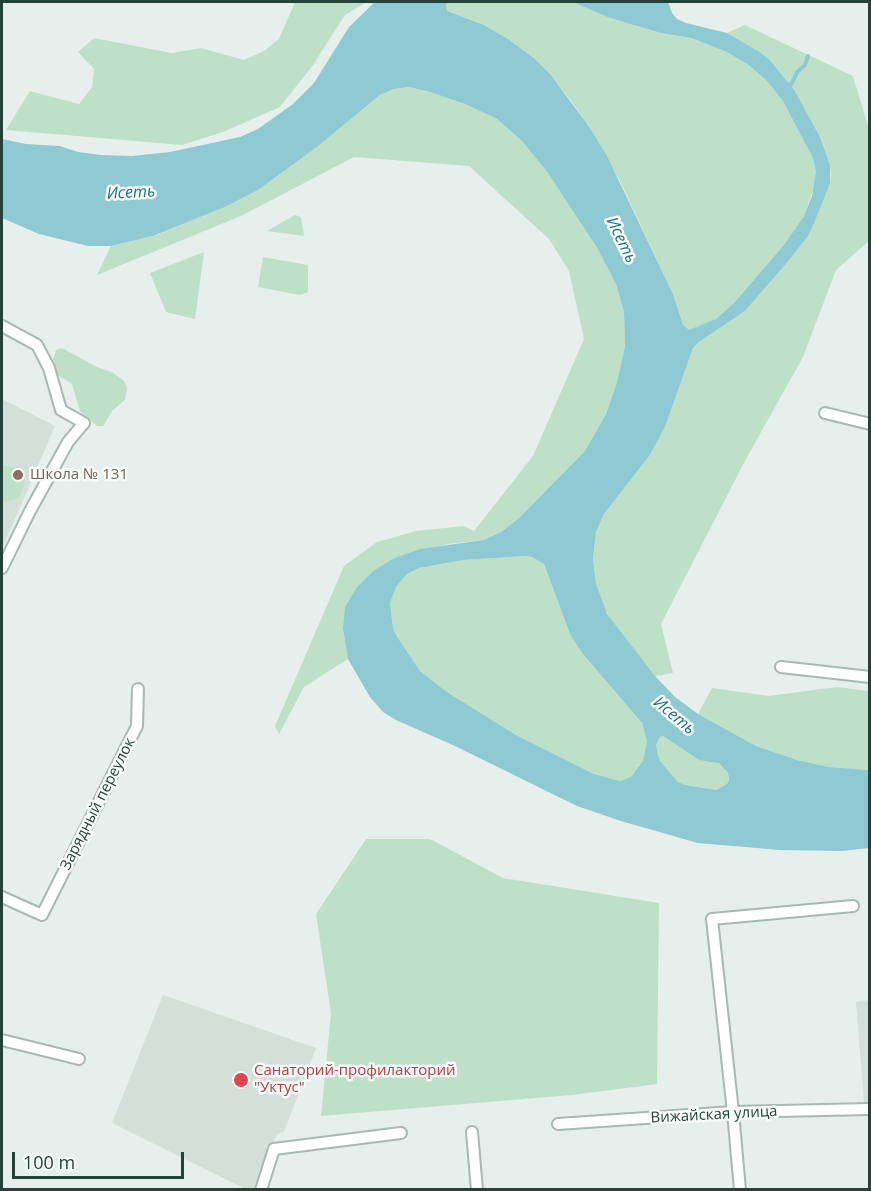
<!DOCTYPE html>
<html>
<head>
<meta charset="utf-8">
<style>
  body { margin:0 }
  #map { position:relative; width:871px; height:1191px; overflow:hidden; background:#e6efeb; font-family:"Open Sans",sans-serif }
  canvas { display:block }
  .frame { position:absolute; inset:0; border:3px solid #24423a; pointer-events:none }
  .scale { position:absolute; left:12px; top:1152px; width:172px; height:27px; box-sizing:border-box; border:3px solid #24423a; border-top:0; padding-left:8px; font-size:18px; line-height:21px; white-space:nowrap; color:#24423a; -webkit-text-stroke:4px #f7fbf9; paint-order:stroke }
</style>
</head>
<body>
<div id="map">
<canvas width="871" height="1191"></canvas>
<div class="frame"></div>
<div class="scale">100 m</div>
</div>
<script>
const ctx = document.querySelector('canvas').getContext('2d');
ctx.lineJoin = 'round';
function fill(path, color) {
  ctx.fillStyle = color;
  ctx.fill(path, 'evenodd');
}
function toPath(rows) {
  const path = new Path2D();
  for (const r of rows) {
    path.moveTo(r[0], r[1]);
    for (let i = 2; i < r.length; i += 2) path.lineTo(r[i], r[i + 1]);
  }
  return path;
}
function trace(path, color, width, dash) {
  ctx.strokeStyle = color;
  ctx.lineWidth = width;
  ctx.lineCap = dash ? 'butt' : 'round';
  ctx.setLineDash(dash || []);
  ctx.stroke(path);
}
function drawText(font, color, halo, rows, align = 'center') {
  ctx.font = font + ' "Open Sans",sans-serif';
  ctx.lineWidth = 5;
  ctx.setLineDash([]);
  ctx.textBaseline = 'middle';
  ctx.strokeStyle = halo;
  ctx.fillStyle = color;
  for (const [text, x, y, turn = 0] of rows) {
    ctx.save();
    ctx.translate(x, y);
    ctx.rotate((+turn || 0) * Math.PI / 180);
    ctx.textAlign = isNaN(turn) ? turn : align;
    if (halo) ctx.strokeText(text, 0, 0);
    ctx.fillText(text, 0, 0);
    ctx.restore();
  }
}
fill(toPath([
  [2,399,55,426,2,549],
  [163,995,316,1048,284,1132,277,1134,254,1189,245,1189,112,1123],
  [869,1000,869,1103,864,1103,856,1002]
]), '#d4dfda');
fill(toPath([
  [295,2,367,2,345,15,313,65,280,107,223,132,182,145,6,130,30,91,79,104,92,87,94,69,78,52,94,38,172,53,201,48,244,60,264,51,279,39],
  [448,2,572,2,610,18,661,33,691,38,727,52,750,66,767,81,783,101,802,134,813,158,816,172,816,182,804,216,783,246,734,303,716,319,701,327,687,330,683,325,673,294,620,181,590,128,572,102,551,75,535,59,508,39,484,25,447,11,446,5],
  [745,25,853,76,869,129,869,241,836,270,803,357,746,459,661,624,673,673,655,676,616,629,601,602,596,584,593,559,596,532,604,514,650,455,665,427,693,348,699,342,745,311,791,258,808,236,830,184,831,175,830,165,820,137,795,91,769,59,758,51,727,33],
  [408,87,427,91,465,104,497,119,522,141,548,173,576,214,596,246,616,284,624,312,625,346,617,382,606,414,585,451,519,518,501,532,484,540,448,544,392,559,373,571,357,587,343,629,348,659,304,687,279,734,275,726,344,566,377,542,416,531,464,526,474,531,533,456,584,339,569,271,549,239,469,166,354,157,241,216,97,275,111,246,154,236,225,207,258,190,317,147,380,95,394,89],
  [295,215,301,217,304,236,267,231],
  [204,252,195,319,166,312,150,273],
  [263,257,308,265,308,292,300,295,258,287],
  [62,348,99,368,112,372,124,381,127,388,125,400,112,411,103,426,97,426,80,411,72,384,59,376,53,367,53,360,56,350],
  [2,465,15,468,25,480,20,497,6,502,2,501],
  [526,556,532,557,544,564,570,634,582,653,642,723,647,741,643,762,631,777,620,781,594,774,516,735,447,692,420,671,396,635,393,628,390,603,396,587,407,574,419,568,463,560],
  [837,687,869,691,869,770,829,767,797,760,756,746,698,714,712,688,769,696],
  [663,736,699,760,719,762,728,773,729,780,727,784,716,790,685,785,678,782,660,761,658,755,656,745,660,737],
  [366,839,430,839,503,878,659,903,657,1084,572,1095,321,1116,331,1013,316,914]
]), '#bfe0c8');
fill(toPath([
  [375,2,448,2,446,5,447,11,484,25,508,39,535,59,551,75,590,128,607,156,673,294,683,325,689,330,716,319,734,303,783,246,804,216,812,196,816,172,813,158,783,101,767,81,750,66,727,52,691,38,661,33,610,18,572,2,668,2,672,13,677,19,686,23,727,33,758,51,769,59,795,91,820,137,830,165,830,184,814,223,808,236,791,258,745,311,699,342,693,348,665,427,650,455,604,514,596,532,593,559,596,584,607,614,655,676,675,697,698,714,756,746,797,760,829,767,869,770,869,848,842,851,780,850,698,843,621,821,577,806,455,746,396,720,383,712,370,697,348,659,343,629,345,607,357,587,373,571,392,559,420,549,484,540,501,532,519,518,585,451,606,414,617,382,625,346,624,312,616,284,596,246,548,173,522,141,497,119,465,104,427,91,408,87,394,89,380,95,317,147,258,190,225,207,153,236,111,246,88,246,39,234,2,218,2,139,26,144,60,146,78,152,101,155,132,156,170,152,240,137,258,129,293,104,314,83,349,27],
  [526,556,532,557,544,564,570,634,582,653,642,723,647,741,643,761,631,777,620,781,594,774,516,735,447,692,420,671,396,635,393,628,390,603,396,587,407,574,419,568,463,560],
  [663,736,699,760,719,763,728,773,729,780,727,784,716,790,685,785,678,782,660,761,658,755,656,745,660,737]
]), '#8ec9d4');
trace(toPath([
  [789,88,798,71,805,65,808,56]
]), '#8ec9d4', 4);
const street = toPath([
  [2,326,37,345,49,368,61,410,84,423,68,442,30,511,2,568],
  [825,413,870,424],
  [781,667,870,677],
  [2,897,42,915,137,726,138,689],
  [2,1040,79,1059],
  [558,1124,733,1112,870,1109],
  [472,1132,477,1190],
  [261,1190,274,1149,401,1133],
  [740,1190,733,1112,712,919,853,906]
]);
trace(street, '#a8b8b2', 14);
trace(street, '#fff', 10);
for (const [x, y, r, color] of [
  [18,475,6,"#8d6e63"],
  [241,1080,8,"#e0444e"]
]) {
  const dot = new Path2D();
  dot.arc(x, y, r, 0, 2 * Math.PI);
  ctx.fillStyle = color;
  ctx.fill(dot);
  trace(dot, '#f7fbf9', 2);
}
drawText('15px', '#785e54', '#f7fbf9', [
  ["Школа № 131",30,475]
], 'left');
drawText('15px', '#24423a', '#f7fbf9', [
  ["Зарядный переулок",98,804,-63],
  ["Вижайская улица",714,1115,-3]
]);
drawText('15px', '#be3a42', '#f7fbf9', [
  ["Санаторий-профилакторий",254,1071],
  ["\"Уктус\"",254,1088]
], 'left');
drawText('italic 16px', '#1c6f80', '#f7fbf9', [
  ["Исеть",131,193,-3],
  ["Исеть",621,240,64],
  ["Исеть",674,716,40]
]);
</script>
</body>
</html>
